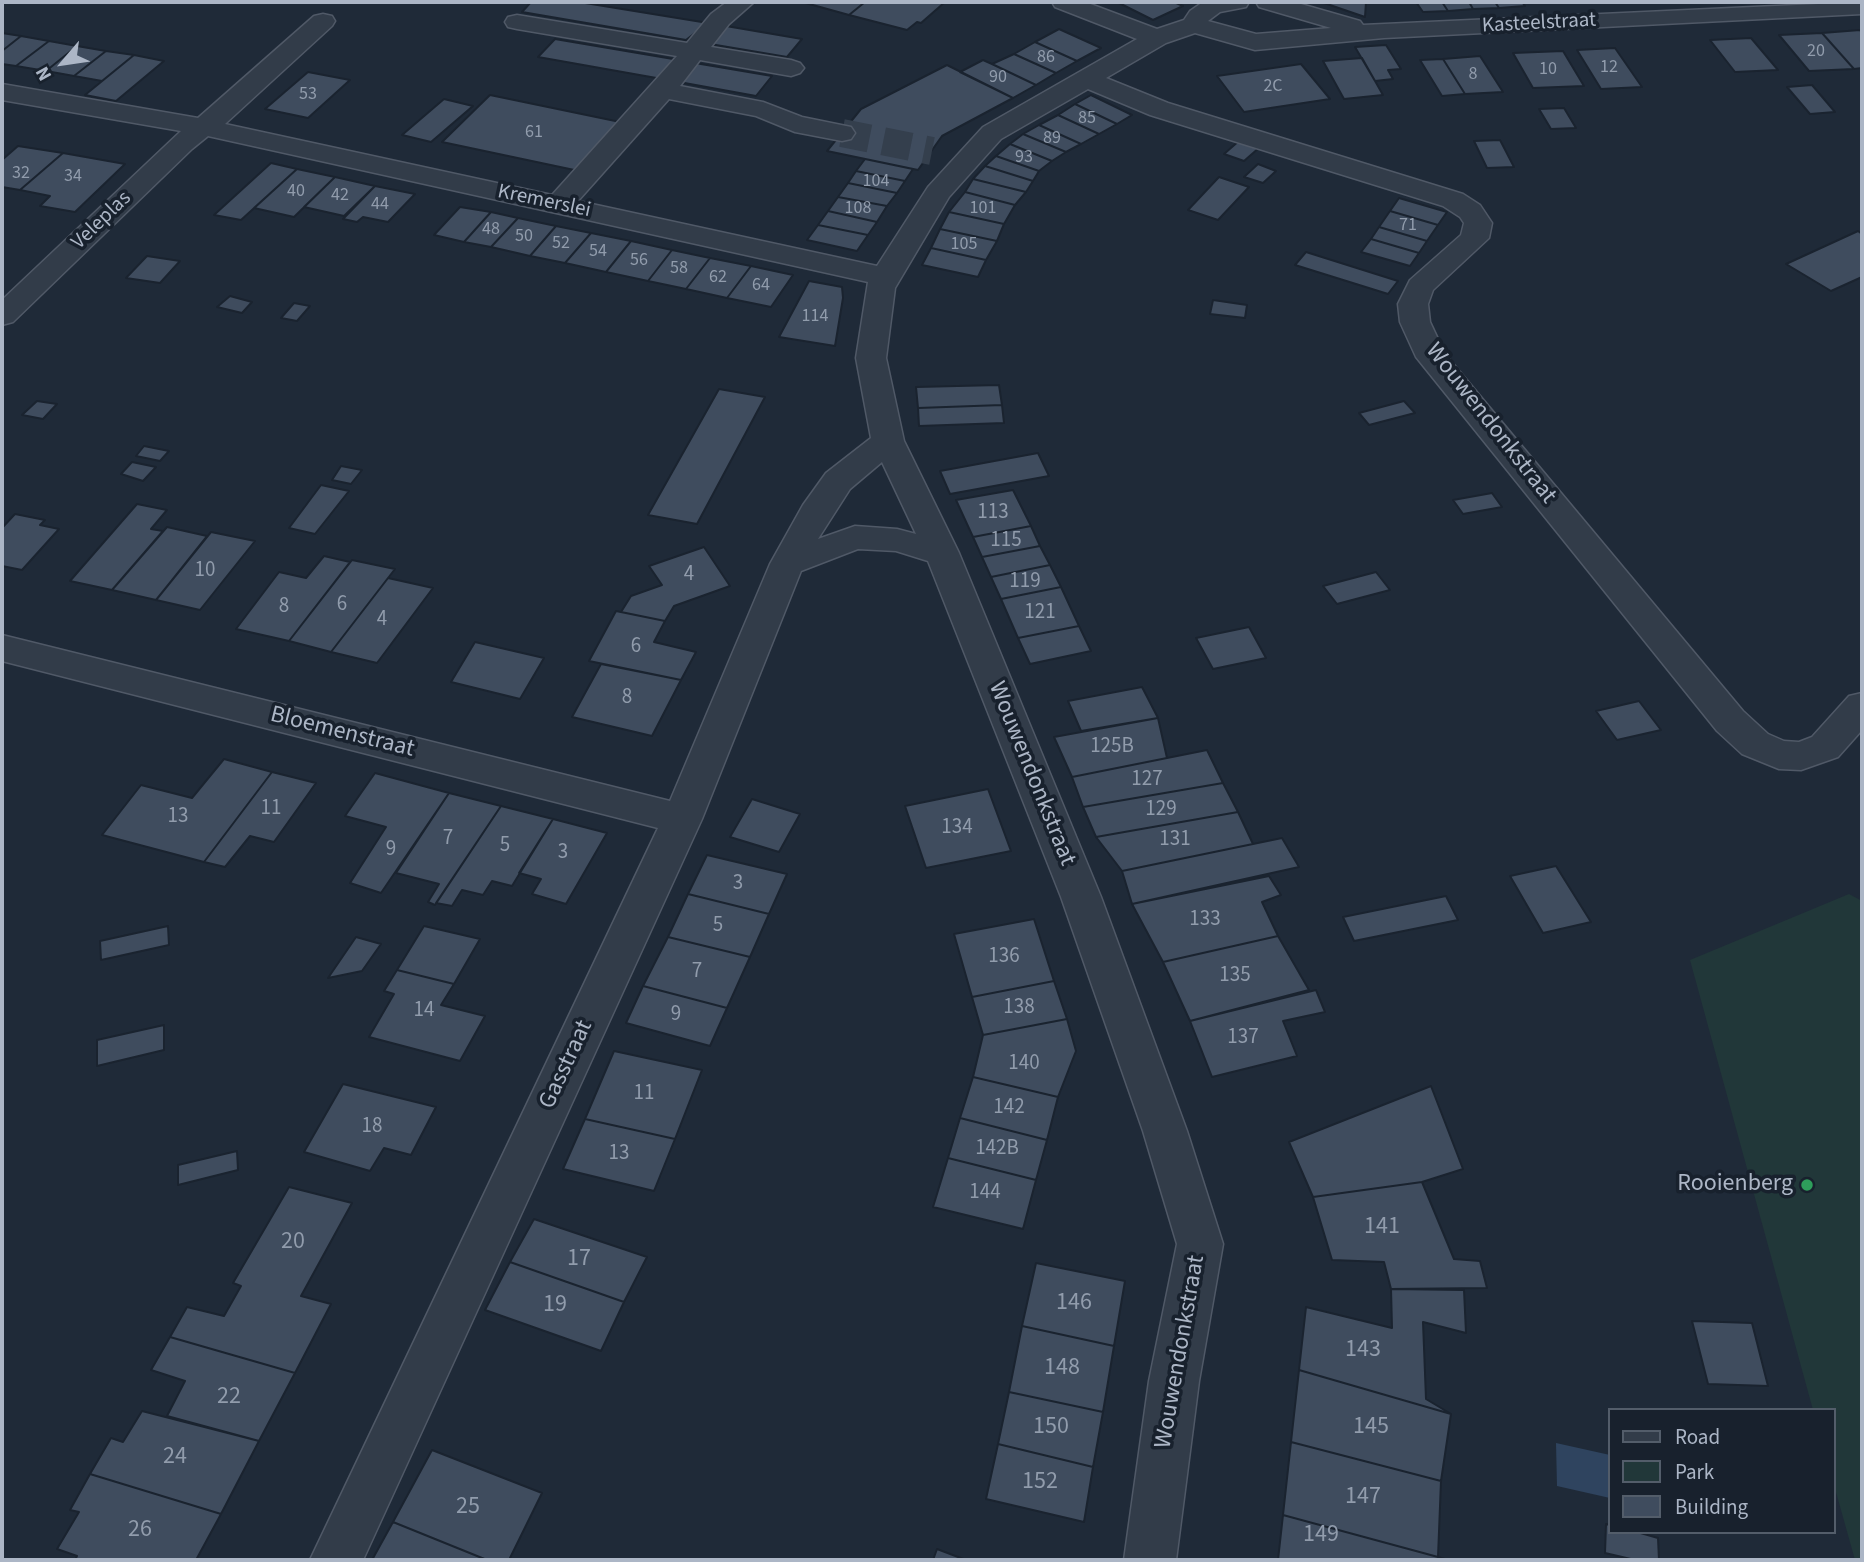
<!DOCTYPE html>
<html>
<head>
<meta charset="utf-8">
<style>
  body { margin:0 }
  #map { position:relative; width:1864px; height:1562px; overflow:hidden; background:#1f2a38; font-family:"Source Sans 3",sans-serif }
  canvas { display:block }
  .frame { position:absolute; inset:0; border:4px solid #acb6c6; pointer-events:none }
  .legend { position:absolute; left:1608px; top:1408px; width:228px; height:126px; box-sizing:border-box; background:#18212d; border:2px solid #535d6a; margin:0; padding:9px 12px; list-style:none; font-size:21px; color:#acb6c6 }
  .legend li { display:flex; align-items:center; gap:14px; height:35px }
  .legend b { width:35px; border:2px solid #535d6a }
  .north { position:absolute; left:28px; top:28px; width:70px; height:70px; -webkit-text-stroke:5px #18212d; paint-order:stroke; rotate:241deg; font-size:19px; font-weight:700; line-height:28px; text-align:center; color:#acb6c6 }
  .north::after { content:''; display:block; margin:auto; width:24px; height:32px; background:#acb6c6; clip-path:polygon(50% 0,100% 100%,50% 72%,0 100%) }
</style>
</head>
<body>
<div id="map">
<canvas width="1864" height="1562"></canvas>
<div class="frame"></div>
<ul class="legend">
<li><b style="height:9px;background:#323c49"></b>Road</li>
<li><b style="height:19px;background:#213739"></b>Park</li>
<li><b style="height:19px;background:#3f4c5e"></b>Building</li>
</ul>
<div class="north">N</div>
</div>
<script>
const ctx = document.querySelector('canvas').getContext('2d');
ctx.lineJoin = 'round';
function fill(path, color) {
  ctx.fillStyle = color;
  ctx.fill(path, 'evenodd');
}
function toPath(rows) {
  const path = new Path2D();
  for (const r of rows) {
    path.moveTo(r[0], r[1]);
    for (let i = 2; i < r.length; i += 2) path.lineTo(r[i], r[i + 1]);
  }
  return path;
}
function trace(path, color, width, dash) {
  ctx.strokeStyle = color;
  ctx.lineWidth = width;
  ctx.lineCap = dash ? 'butt' : 'round';
  ctx.setLineDash(dash || []);
  ctx.stroke(path);
}
function drawText(font, color, halo, rows, align = 'center') {
  ctx.font = font + ' "Source Sans 3",sans-serif';
  ctx.lineWidth = 7;
  ctx.setLineDash([]);
  ctx.textBaseline = 'middle';
  ctx.strokeStyle = halo;
  ctx.fillStyle = color;
  for (const [text, x, y, turn = 0] of rows) {
    ctx.save();
    ctx.translate(x, y);
    ctx.rotate((+turn || 0) * Math.PI / 180);
    ctx.textAlign = isNaN(turn) ? turn : align;
    if (halo) ctx.strokeText(text, 0, 0);
    ctx.fillText(text, 0, 0);
    ctx.restore();
  }
}
fill(toPath([
  [1849,894,1862,901,1862,1560,1855,1560,1834,1485,1834,1410,1813,1410,1690,960]
]), '#213739');
fill(toPath([
  [1556,1443,1610,1455,1610,1498,1557,1486]
]), '#2f445f');
const building = toPath([
  [531,2,579,2,708,23,686,40,522,12,531,2],
  [802,2,865,2,849,15,802,2],
  [865,2,945,2,921,23,917,22,907,30,849,15,865,2],
  [1117,2,1174,2,1183,6,1153,20,1117,2],
  [1317,2,1366,2,1365,17,1324,3,1317,2],
  [1416,2,1442,2,1448,11,1423,12,1416,2],
  [1442,2,1469,2,1473,9,1448,11,1442,2],
  [1469,2,1495,2,1499,8,1473,9,1469,2],
  [1495,2,1522,2,1525,6,1499,8,1495,2],
  [726,26,802,39,787,57,710,44,726,26],
  [1059,29,1101,48,1077,61,1035,42,1059,29],
  [1860,30,1862,33,1862,68,1854,69,1822,33,1860,30],
  [2,33,21,36,2,51,2,33],
  [1822,33,1854,69,1809,71,1779,35,1822,33],
  [21,36,49,41,16,66,2,64,2,51,21,36],
  [1751,38,1778,70,1735,72,1710,40,1751,38],
  [555,39,679,60,662,79,538,57,555,39],
  [49,41,77,46,46,71,16,66,49,41],
  [1035,42,1077,61,1056,73,1014,54,1035,42],
  [1386,45,1401,69,1388,70,1393,79,1375,81,1355,47,1386,45],
  [77,46,106,51,74,76,46,71,77,46],
  [1615,48,1642,87,1601,89,1577,50,1615,48],
  [106,51,134,55,102,81,74,76,106,51],
  [1563,51,1584,86,1533,88,1513,53,1563,51],
  [1014,54,1056,73,1036,85,992,64,1014,54],
  [134,55,164,61,116,101,85,95,134,55],
  [1480,56,1503,92,1465,94,1443,59,1480,56],
  [1362,58,1383,95,1344,99,1323,61,1362,58],
  [1443,59,1465,94,1442,96,1420,60,1443,59],
  [983,60,992,64,1036,85,1013,98,960,72,983,60],
  [695,63,772,76,756,96,679,82,695,63],
  [1301,64,1330,99,1244,112,1217,76,1301,64],
  [947,65,1013,98,942,136,918,170,827,151,861,109,947,65],
  [308,72,350,80,308,118,265,109,308,72],
  [1812,85,1835,112,1810,114,1787,87,1812,85],
  [490,95,625,123,579,171,442,142,490,95],
  [1091,95,1132,115,1117,124,1075,104,1091,95],
  [444,99,473,106,431,142,402,135,444,99],
  [1075,104,1117,124,1099,134,1058,115,1075,104],
  [1564,108,1576,128,1551,129,1539,109,1564,108],
  [1058,115,1099,134,1081,144,1039,125,1058,115],
  [1039,125,1081,144,1066,152,1023,134,1039,125],
  [1023,134,1066,152,1052,161,1010,144,1023,134],
  [1240,140,1260,147,1244,161,1224,154,1240,140],
  [1500,140,1514,167,1487,168,1474,141,1500,140],
  [1010,144,1052,161,1039,171,996,156,1010,144],
  [18,146,63,153,20,190,2,187,2,160,18,146],
  [63,153,125,164,75,212,40,206,50,196,20,190,63,153],
  [996,156,1039,171,1033,181,985,166,996,156],
  [865,159,913,169,905,181,856,171,865,159],
  [271,163,297,169,241,220,214,215,271,163],
  [1258,164,1276,171,1263,183,1244,177,1258,164],
  [985,166,1033,181,1026,192,973,179,985,166],
  [297,169,335,177,294,217,254,208,297,169],
  [856,171,905,181,897,193,848,183,856,171],
  [335,177,375,186,344,216,304,207,335,177],
  [1219,177,1249,187,1218,220,1188,210,1219,177],
  [973,179,1026,192,1015,205,965,192,973,179],
  [848,183,897,193,887,206,838,197,848,183],
  [375,186,415,194,388,222,363,217,357,222,343,219,375,186],
  [965,192,1015,205,1004,224,949,212,965,192],
  [838,197,887,206,877,222,828,211,838,197],
  [1399,198,1447,212,1438,225,1390,211,1399,198],
  [460,207,491,212,464,242,434,235,460,207],
  [828,211,877,222,868,235,818,225,828,211],
  [1390,211,1438,225,1427,241,1379,227,1390,211],
  [491,212,518,218,491,247,464,242,491,212],
  [949,212,1004,224,997,241,940,229,949,212],
  [518,218,556,226,530,256,491,247,518,218],
  [818,225,868,235,857,251,807,240,818,225],
  [556,226,591,233,565,263,530,256,556,226],
  [1379,227,1427,241,1419,253,1371,239,1379,227],
  [940,229,997,241,986,260,931,248,940,229],
  [1858,231,1862,234,1862,277,1831,291,1786,264,1858,231],
  [591,233,631,241,606,272,565,263,591,233],
  [1371,239,1419,253,1410,266,1361,252,1371,239],
  [631,241,672,250,648,281,606,272,631,241],
  [931,248,986,260,978,277,922,265,931,248],
  [672,250,710,258,686,289,648,281,672,250],
  [1306,252,1398,281,1388,294,1295,265,1306,252],
  [147,256,180,261,160,283,126,278,147,256],
  [710,258,751,266,727,298,686,289,710,258],
  [751,266,793,275,771,307,727,298,751,266],
  [809,281,842,287,843,298,835,346,779,337,809,281],
  [230,296,252,302,242,313,217,307,230,296],
  [1213,300,1247,305,1245,318,1210,314,1213,300],
  [294,303,310,306,297,321,281,318,294,303],
  [999,385,1002,405,918,408,916,387,999,385],
  [719,389,765,397,697,524,648,515,719,389],
  [37,401,57,404,43,419,22,415,37,401],
  [1404,401,1415,413,1369,425,1359,413,1404,401],
  [1002,405,1004,423,919,426,918,408,1002,405],
  [144,446,169,451,160,461,136,456,144,446],
  [1038,453,1049,476,950,494,940,471,1038,453],
  [132,462,156,467,143,481,121,474,132,462],
  [341,466,362,470,351,484,332,480,341,466],
  [321,485,349,491,315,534,289,528,321,485],
  [1013,490,1031,526,973,537,956,500,1013,490],
  [1492,493,1502,507,1463,514,1453,500,1492,493],
  [137,504,167,510,151,529,163,531,112,590,70,581,137,504],
  [15,514,45,520,40,525,59,529,22,570,2,566,2,528,15,514],
  [1031,526,1040,546,982,557,973,537,1031,526],
  [167,527,207,536,156,600,112,590,167,527],
  [211,532,255,541,200,610,156,600,211,532],
  [1040,546,1050,565,991,577,982,557,1040,546],
  [704,547,730,586,674,606,665,621,621,612,631,596,662,585,649,566,704,547],
  [324,556,350,562,289,641,236,629,279,572,306,578,324,556],
  [352,560,395,569,331,652,289,641,352,560],
  [1050,565,1061,587,1001,599,991,577,1050,565],
  [1376,572,1390,590,1337,604,1323,586,1376,572],
  [388,578,433,588,377,663,331,652,388,578],
  [1061,587,1079,626,1018,638,1001,599,1061,587],
  [616,611,665,621,654,642,696,652,681,680,589,661,616,611],
  [1079,626,1091,651,1030,664,1018,638,1079,626],
  [1249,627,1266,658,1213,669,1196,638,1249,627],
  [475,642,544,658,520,699,451,682,475,642],
  [601,664,681,680,652,736,572,717,601,664],
  [1142,687,1158,718,1081,731,1068,701,1142,687],
  [1639,701,1661,730,1617,740,1596,711,1639,701],
  [1158,718,1167,758,1072,777,1054,737,1158,718],
  [1207,750,1223,783,1083,807,1072,777,1207,750],
  [224,759,272,772,204,862,102,835,141,785,192,798,224,759],
  [272,772,316,783,274,842,250,836,225,867,204,862,272,772],
  [375,773,449,793,381,893,350,883,386,827,345,816,375,773],
  [1223,783,1238,812,1096,837,1083,807,1223,783],
  [988,789,1011,851,926,868,905,806,988,789],
  [449,793,501,806,435,905,428,902,439,884,396,873,449,793],
  [752,799,800,814,779,852,730,837,752,799],
  [501,806,553,819,512,886,492,881,483,895,462,890,452,906,436,903,501,806],
  [1238,812,1253,844,1122,871,1096,837,1238,812],
  [553,819,607,833,566,904,532,894,541,879,519,873,553,819],
  [1282,838,1299,867,1132,904,1122,871,1282,838],
  [707,855,787,874,769,914,688,894,707,855],
  [1556,866,1591,922,1543,933,1510,876,1556,866],
  [1269,876,1281,895,1262,902,1278,936,1163,962,1132,904,1269,876],
  [688,894,769,914,750,957,668,937,688,894],
  [1446,896,1458,920,1354,941,1343,917,1446,896],
  [1034,919,1054,981,972,997,954,934,1034,919],
  [168,926,169,945,101,960,100,941,168,926],
  [424,926,480,939,454,984,397,970,424,926],
  [1278,936,1309,990,1190,1021,1163,962,1278,936],
  [356,937,381,944,362,971,328,978,356,937],
  [668,937,750,957,727,1008,643,986,668,937],
  [397,970,454,984,441,1005,485,1016,460,1061,369,1037,394,994,384,991,397,970],
  [1054,981,1067,1019,983,1035,972,997,1054,981],
  [643,986,727,1008,710,1046,626,1023,643,986],
  [1316,990,1325,1012,1283,1021,1297,1056,1212,1077,1190,1021,1316,990],
  [1067,1019,1076,1051,1058,1097,973,1077,983,1035,1067,1019],
  [164,1025,164,1050,97,1066,97,1040,164,1025],
  [614,1051,702,1070,675,1139,585,1119,614,1051],
  [973,1077,1058,1097,1047,1140,960,1118,973,1077],
  [343,1084,436,1107,411,1155,384,1148,370,1171,304,1152,343,1084],
  [1431,1086,1463,1169,1422,1182,1313,1197,1289,1142,1431,1086],
  [960,1118,1047,1140,1036,1180,948,1158,960,1118],
  [585,1119,675,1139,654,1191,563,1169,585,1119],
  [237,1151,238,1170,178,1185,178,1165,237,1151],
  [948,1158,1036,1180,1023,1229,933,1207,948,1158],
  [1422,1182,1454,1259,1480,1261,1487,1288,1391,1289,1384,1262,1332,1260,1313,1197,1422,1182],
  [289,1187,352,1203,301,1296,331,1304,295,1373,170,1337,187,1307,224,1316,241,1286,233,1283,289,1187],
  [534,1219,647,1257,624,1302,510,1262,534,1219],
  [510,1262,624,1302,601,1351,485,1310,510,1262],
  [1036,1263,1125,1281,1114,1346,1022,1326,1036,1263],
  [1391,1289,1464,1290,1466,1333,1423,1322,1426,1399,1451,1414,1299,1370,1306,1307,1392,1328,1391,1289],
  [1692,1321,1752,1323,1768,1386,1708,1384,1692,1321],
  [1022,1326,1114,1346,1103,1412,1009,1392,1022,1326],
  [170,1337,295,1373,259,1441,167,1416,185,1381,151,1370,170,1337],
  [1299,1370,1451,1414,1441,1481,1291,1442,1299,1370],
  [1009,1392,1103,1412,1093,1467,998,1444,1009,1392],
  [142,1411,259,1441,221,1514,90,1474,111,1438,123,1442,142,1411],
  [1291,1442,1441,1481,1438,1557,1283,1515,1291,1442],
  [998,1444,1093,1467,1084,1522,986,1499,998,1444],
  [432,1450,542,1493,509,1560,487,1560,393,1522,432,1450],
  [90,1474,221,1514,196,1560,75,1560,77,1556,57,1549,79,1512,70,1510,90,1474],
  [1283,1515,1438,1557,1448,1560,1278,1560,1283,1515],
  [393,1522,487,1560,372,1560,393,1522],
  [1606,1524,1610,1525,1610,1532,1637,1532,1658,1538,1659,1560,1635,1560,1605,1553,1606,1524],
  [937,1549,966,1560,933,1560,937,1549]
]);
fill(building, '#3f4c5e');
trace(building, '#1a232f', 2);
trace(toPath([
  [842,133,932,151]
]), '#343f4d', 28, [28, 14]);
const minor = toPath([
  [727,2,754,2,729,24,711,47,791,60,800,63,804,68,800,73,791,76,700,60,680,86,763,102,802,117,851,127,855,133,851,139,842,141,795,132,756,116,669,99,578,201,877,266,928,187,983,127,1137,39,1055,7,1052,2,1085,2,1157,29,1184,20,1190,11,1203,2,1249,2,1246,7,1220,12,1208,21,1256,34,1331,28,1259,7,1256,2,1294,2,1360,21,1363,25,1862,2,1862,14,1384,38,1255,50,1195,33,1166,43,1106,78,1168,103,1463,194,1480,205,1492,223,1489,238,1433,290,1428,304,1430,322,1445,354,1743,711,1768,734,1784,741,1799,742,1812,737,1849,696,1862,693,1862,730,1838,757,1801,770,1779,769,1742,754,1717,731,1416,357,1400,322,1398,304,1410,280,1461,235,1464,223,1460,217,1443,206,1150,115,1088,89,1001,139,949,197,895,288,886,358,904,441,959,553,1101,897,1187,1131,1223,1244,1199,1381,1176,1560,1124,1560,1149,1381,1177,1244,1143,1131,1061,897,928,561,896,551,858,549,801,571,702,819,363,1560,310,1560,658,828,2,661,2,635,670,801,770,564,803,505,826,473,871,438,856,358,868,282,208,136,192,149,13,322,2,325,2,300,181,131,2,100,2,84,198,118,314,16,323,14,332,16,335,21,332,26,225,124,552,195,677,56,517,29,508,27,505,22,508,17,517,15,687,43,711,14,727,2],
  [882,462,916,534,897,529,855,526,818,539,850,489,882,462]
]);
trace(minor, '#505967', 3);
fill(minor, '#323c49');
for (const [x, y, r, color] of [
  [1807,1185,7,"#2e9e5b"]
]) {
  const dot = new Path2D();
  dot.arc(x, y, r, 0, 2 * Math.PI);
  ctx.fillStyle = color;
  ctx.fill(dot);
  trace(dot, '#18212d', 2.5);
}
drawText('18px', '#919cac', null, [
  ["20",1816,52],
  ["86",1046,58],
  ["12",1609,68],
  ["10",1548,70],
  ["8",1473,75],
  ["90",998,78],
  ["2C",1273,87],
  ["53",308,95],
  ["85",1087,119],
  ["61",534,133],
  ["89",1052,139],
  ["93",1024,158],
  ["32",21,174],
  ["34",73,177],
  ["104",876,182],
  ["40",296,192],
  ["42",340,196],
  ["44",380,205],
  ["108",858,209],
  ["101",983,209],
  ["71",1408,226],
  ["48",491,230],
  ["50",524,237],
  ["52",561,244],
  ["105",964,245],
  ["54",598,252],
  ["56",639,261],
  ["58",679,269],
  ["62",718,278],
  ["64",761,286],
  ["114",815,317]
]);
drawText('21px', '#acb6c6', '#18212d', [
  ["Kasteelstraat",1539,24,-3],
  ["Kremerslei",544,202,12],
  ["Veleplas",102,221,-44]
]);
drawText('21px', '#919cac', null, [
  ["113",993,513],
  ["115",1006,541],
  ["10",205,571],
  ["4",689,575],
  ["119",1025,582],
  ["6",342,605],
  ["8",284,607],
  ["121",1040,613],
  ["4",382,620],
  ["6",636,647],
  ["8",627,698],
  ["125B",1112,747],
  ["127",1147,780],
  ["11",271,809],
  ["129",1161,810],
  ["13",178,817],
  ["134",957,828],
  ["7",448,839],
  ["131",1175,840],
  ["5",505,846],
  ["9",391,850],
  ["3",563,853],
  ["3",738,884],
  ["133",1205,920],
  ["5",718,926],
  ["136",1004,957],
  ["7",697,972],
  ["135",1235,976],
  ["138",1019,1008],
  ["14",424,1011],
  ["9",676,1015],
  ["137",1243,1038],
  ["140",1024,1064],
  ["11",644,1094],
  ["142",1009,1108],
  ["18",372,1127],
  ["142B",997,1149],
  ["13",619,1154],
  ["144",985,1193]
]);
drawText('24px', '#acb6c6', '#18212d', [
  ["Wouwendonkstraat",1490,424,52],
  ["Bloemenstraat",342,733,14],
  ["Wouwendonkstraat",1031,774,68],
  ["Gasstraat",567,1065,-65],
  ["Wouwendonkstraat",1181,1352,-80]
]);
drawText('24px', '#acb6c6', '#18212d', [
  ["Rooienberg",1793,1185]
], 'right');
drawText('24px', '#919cac', null, [
  ["141",1382,1228],
  ["20",293,1243],
  ["17",579,1260],
  ["146",1074,1304],
  ["19",555,1306],
  ["143",1363,1351],
  ["148",1062,1369],
  ["22",229,1398],
  ["150",1051,1428],
  ["145",1371,1428],
  ["24",175,1458],
  ["152",1040,1483],
  ["147",1363,1498],
  ["25",468,1508],
  ["26",140,1531],
  ["149",1321,1536]
]);
</script>
</body>
</html>
